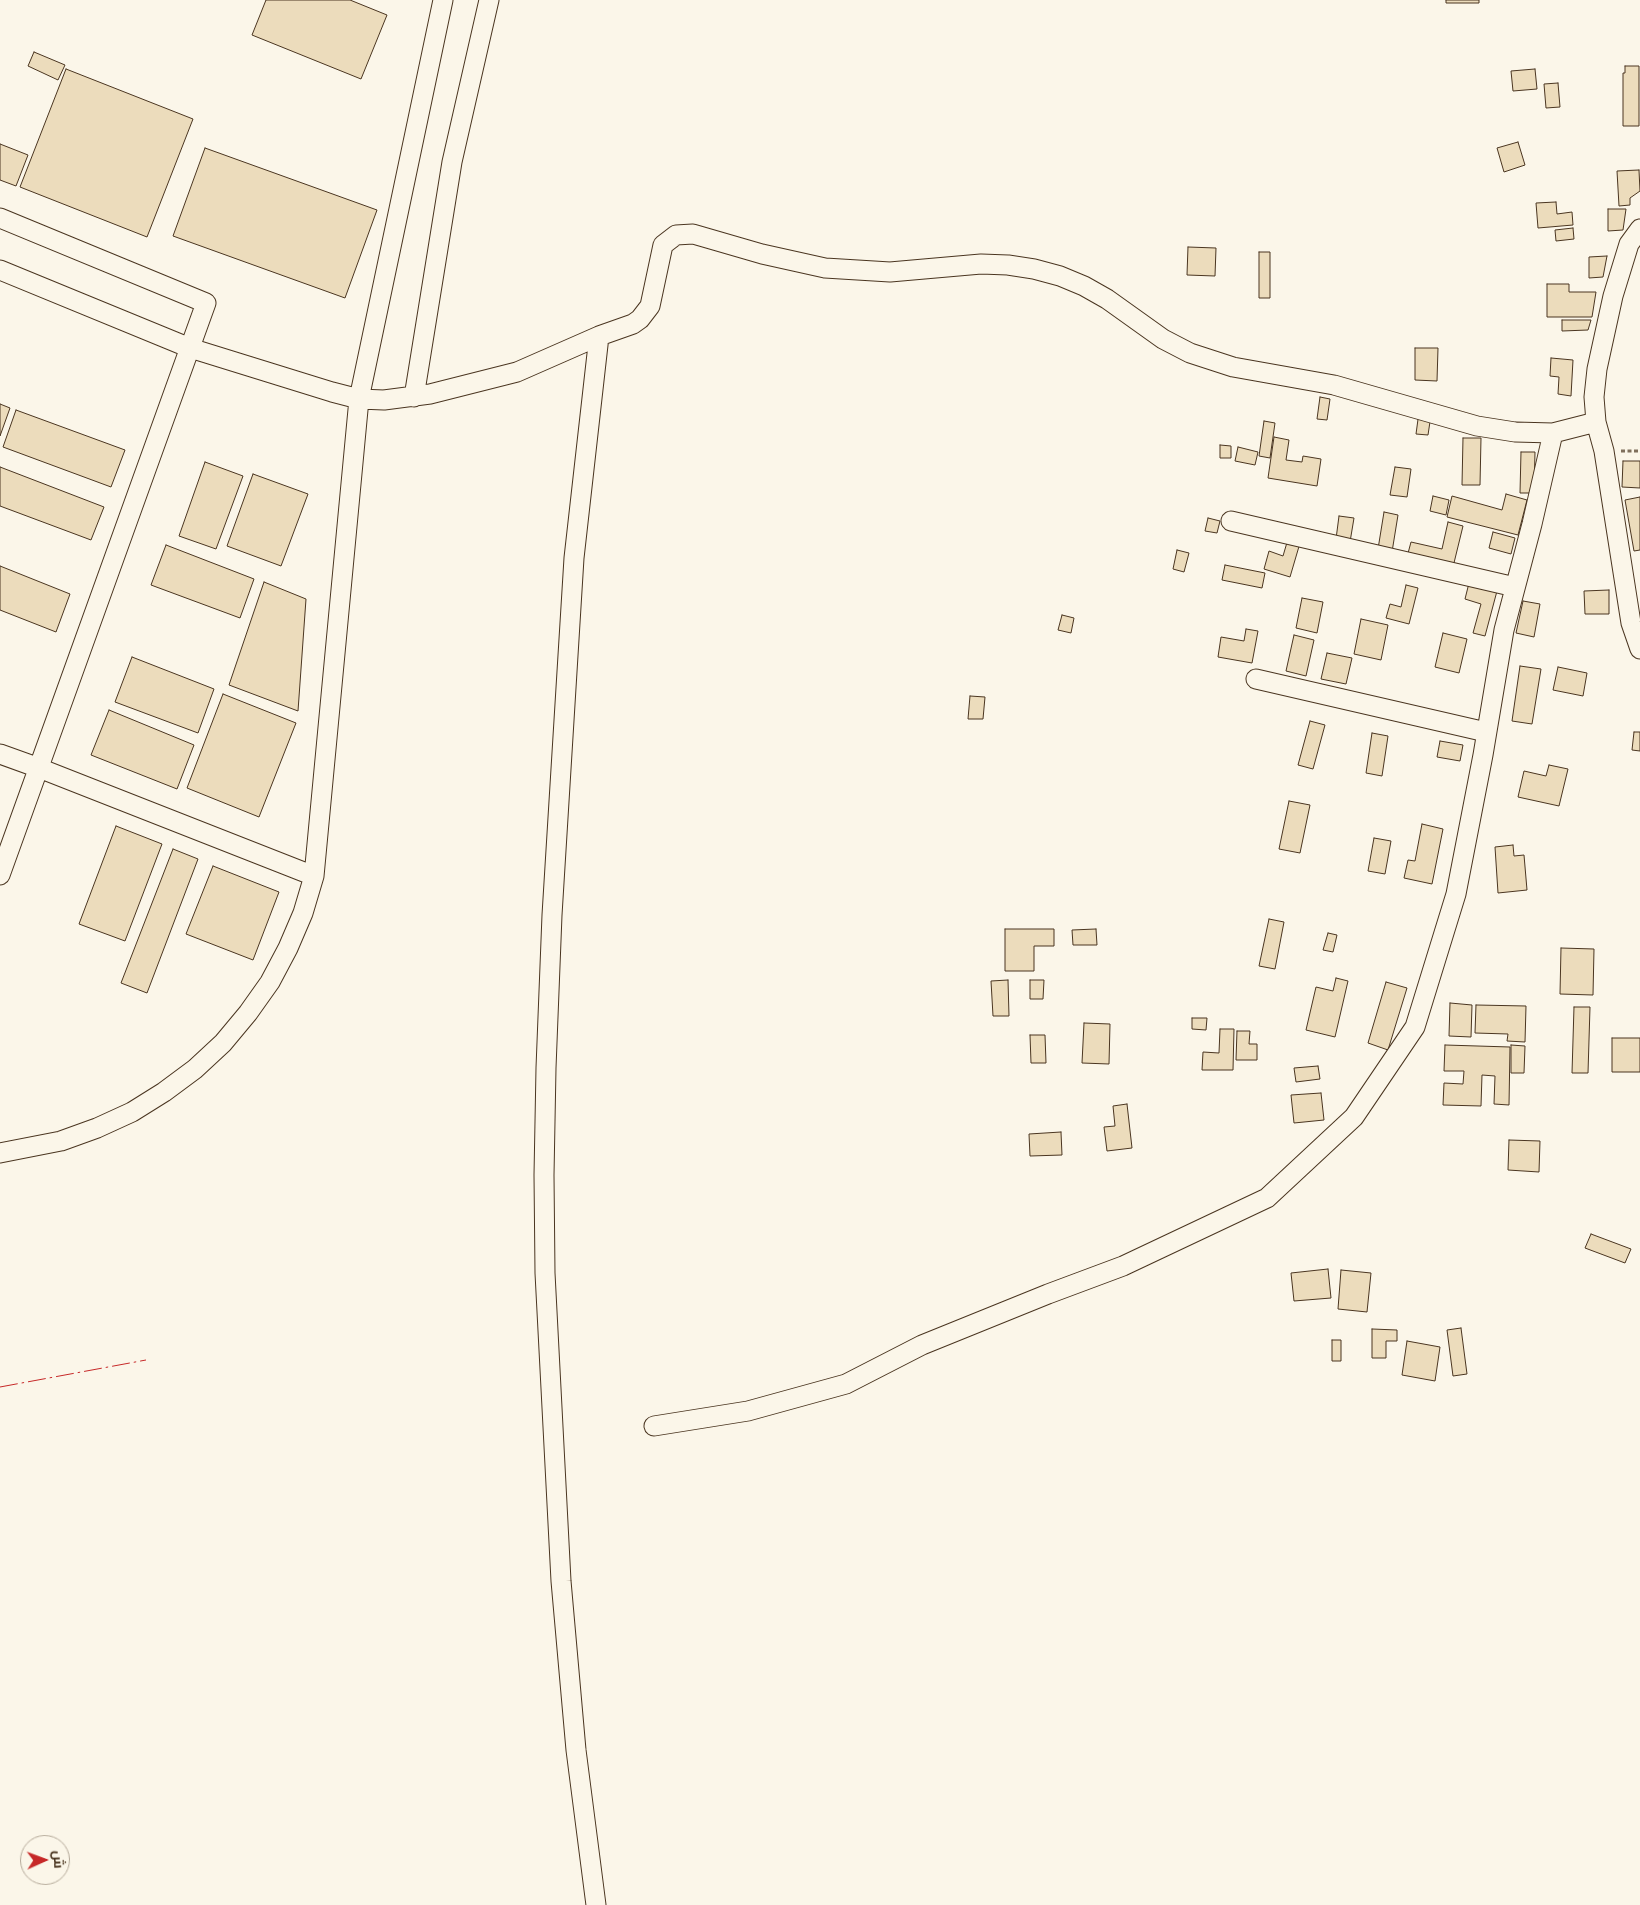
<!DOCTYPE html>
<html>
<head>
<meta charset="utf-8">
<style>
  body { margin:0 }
  #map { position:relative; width:1640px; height:1905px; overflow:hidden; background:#fbf6e9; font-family:Arial,Cairo,sans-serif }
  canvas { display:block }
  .north { position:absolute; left:20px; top:1835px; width:50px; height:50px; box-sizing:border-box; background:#fbf6e9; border:1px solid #b4a999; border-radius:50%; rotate:88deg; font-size:14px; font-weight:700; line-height:20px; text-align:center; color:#4a3520 }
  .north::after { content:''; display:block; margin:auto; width:18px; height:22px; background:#c62828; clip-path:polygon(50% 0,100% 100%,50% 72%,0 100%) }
</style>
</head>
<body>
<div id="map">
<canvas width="1640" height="1905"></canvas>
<div class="north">ش</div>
</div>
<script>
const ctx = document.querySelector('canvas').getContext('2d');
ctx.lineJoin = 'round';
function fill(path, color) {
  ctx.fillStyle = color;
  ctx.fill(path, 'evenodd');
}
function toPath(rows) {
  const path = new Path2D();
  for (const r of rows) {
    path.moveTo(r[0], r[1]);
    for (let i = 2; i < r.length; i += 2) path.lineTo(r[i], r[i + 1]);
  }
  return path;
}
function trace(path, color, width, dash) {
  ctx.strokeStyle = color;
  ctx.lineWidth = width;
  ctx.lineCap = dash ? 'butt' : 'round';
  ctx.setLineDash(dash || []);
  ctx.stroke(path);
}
const building = toPath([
  [266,0,350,0,387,15,361,79,252,35,266,0],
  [1446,0,1479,0,1479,3,1446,3,1446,0],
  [34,52,65,65,58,80,28,66,34,52],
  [1625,66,1639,66,1639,126,1623,126,1623,73,1625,73,1625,66],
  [66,69,193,119,147,237,20,187,66,69],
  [1535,69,1537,89,1513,91,1511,71,1535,69],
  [1558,83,1560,107,1546,108,1544,84,1558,83],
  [1518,142,1525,165,1504,172,1497,148,1518,142],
  [0,144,28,155,16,186,0,180,0,144],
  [205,148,377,210,345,298,173,236,205,148],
  [1639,170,1640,191,1630,198,1630,205,1619,206,1617,171,1639,170],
  [1556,202,1557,214,1572,212,1573,225,1538,228,1536,203,1556,202],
  [1608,209,1626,209,1623,230,1608,231,1608,209],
  [1573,228,1574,239,1556,241,1555,230,1573,228],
  [1188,247,1216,248,1215,276,1187,275,1188,247],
  [1259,252,1270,252,1270,298,1259,298,1259,252],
  [1607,256,1603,277,1589,278,1589,257,1607,256],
  [1547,284,1569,284,1569,292,1596,292,1592,317,1547,317,1547,284],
  [1562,320,1591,320,1588,330,1562,331,1562,320],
  [1415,348,1438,348,1437,381,1415,380,1415,348],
  [1551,358,1573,360,1571,396,1558,394,1559,377,1550,376,1551,358],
  [1320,397,1330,399,1327,420,1317,419,1320,397],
  [0,404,10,408,0,436,0,404],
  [16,410,125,450,111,487,3,447,16,410],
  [1419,412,1431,415,1428,435,1416,434,1419,412],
  [1264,421,1275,423,1270,458,1259,456,1264,421],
  [1274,437,1289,440,1286,460,1302,462,1303,456,1321,459,1317,486,1268,478,1274,437],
  [1463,438,1481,438,1480,485,1462,485,1463,438],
  [1220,445,1231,446,1231,458,1220,458,1220,445],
  [1238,447,1258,452,1255,465,1235,461,1238,447],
  [1521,452,1535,452,1534,493,1520,493,1521,452],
  [1623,461,1640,461,1640,488,1622,487,1623,461],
  [205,462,243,476,216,549,179,536,205,462],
  [0,467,104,507,91,540,0,506,0,467],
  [1395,467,1411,469,1407,497,1390,495,1395,467],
  [253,474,308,494,281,566,227,546,253,474],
  [1506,494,1527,500,1518,535,1447,517,1452,496,1502,510,1506,494],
  [1433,496,1449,500,1446,515,1430,511,1433,496],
  [1640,497,1640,550,1634,551,1625,500,1640,497],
  [1384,512,1398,515,1392,552,1378,549,1384,512],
  [1339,516,1354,518,1350,542,1336,539,1339,516],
  [1208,518,1220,521,1217,533,1205,531,1208,518],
  [1448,522,1463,526,1453,567,1407,557,1411,542,1442,549,1448,522],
  [1493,532,1515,538,1511,554,1489,548,1493,532],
  [1288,539,1300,543,1290,577,1264,569,1269,551,1283,556,1288,539],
  [166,545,254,579,240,618,151,585,166,545],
  [1177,550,1189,553,1184,572,1173,569,1177,550],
  [1225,565,1265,573,1262,588,1222,580,1225,565],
  [0,566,70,594,56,632,0,610,0,566],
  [264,582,306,599,298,711,229,685,264,582],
  [1469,583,1497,591,1485,636,1473,633,1481,604,1465,599,1469,583],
  [1406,585,1418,588,1409,624,1386,618,1390,604,1401,607,1406,585],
  [1609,590,1609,614,1585,614,1584,591,1609,590],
  [1302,598,1323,602,1317,633,1296,628,1302,598],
  [1523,601,1540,604,1534,637,1516,633,1523,601],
  [1062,615,1074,618,1071,633,1058,630,1062,615],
  [1361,619,1388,625,1381,660,1354,654,1361,619],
  [1246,629,1258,631,1252,663,1218,657,1221,637,1244,641,1246,629],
  [1443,633,1467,639,1459,673,1435,667,1443,633],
  [1294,635,1314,640,1306,676,1286,671,1294,635],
  [1327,653,1352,658,1346,684,1321,679,1327,653],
  [132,657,214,689,198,733,115,702,132,657],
  [1520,666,1541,669,1532,724,1512,721,1520,666],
  [1558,667,1587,673,1583,696,1553,690,1558,667],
  [223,694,296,723,259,817,187,788,223,694],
  [970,696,985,697,983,719,968,719,970,696],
  [109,710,194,745,177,789,91,755,109,710],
  [1310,721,1325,725,1313,769,1298,765,1310,721],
  [1634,732,1640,732,1640,751,1632,750,1634,732],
  [1372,733,1388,736,1382,776,1366,773,1372,733],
  [1440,741,1463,745,1460,761,1437,757,1440,741],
  [1549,765,1568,769,1559,806,1518,797,1524,771,1546,776,1549,765],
  [1289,801,1310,805,1300,853,1279,849,1289,801],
  [1422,824,1443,829,1432,884,1404,878,1408,860,1415,861,1422,824],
  [116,826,162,844,125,941,79,924,116,826],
  [1374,838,1391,841,1385,874,1368,871,1374,838],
  [1513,845,1514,856,1524,855,1527,890,1498,893,1495,847,1513,845],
  [173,849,198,859,147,993,121,983,173,849],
  [213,866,279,892,253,960,186,934,213,866],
  [1269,919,1284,922,1275,969,1259,966,1269,919],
  [1005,929,1054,929,1054,946,1034,946,1034,971,1005,971,1005,929],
  [1096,929,1097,945,1073,945,1072,930,1096,929],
  [1328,933,1337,935,1333,952,1323,950,1328,933],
  [1561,948,1594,949,1593,995,1560,994,1561,948],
  [1336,978,1348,981,1335,1037,1306,1030,1316,987,1333,991,1336,978],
  [1008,980,1009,1016,993,1016,991,981,1008,980],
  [1030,980,1044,980,1043,999,1030,999,1030,980],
  [1386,982,1407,988,1388,1050,1368,1043,1386,982],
  [1450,1003,1472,1005,1471,1037,1449,1036,1450,1003],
  [1476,1005,1526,1006,1525,1042,1507,1041,1508,1034,1475,1033,1476,1005],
  [1574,1007,1590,1007,1588,1073,1572,1073,1574,1007],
  [1192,1018,1207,1018,1206,1030,1192,1029,1192,1018],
  [1084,1023,1110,1024,1109,1064,1082,1063,1084,1023],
  [1220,1029,1234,1029,1233,1070,1202,1070,1203,1052,1219,1053,1220,1029],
  [1237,1031,1250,1031,1249,1044,1257,1044,1257,1060,1236,1060,1237,1031],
  [1030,1035,1045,1035,1046,1063,1031,1063,1030,1035],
  [1612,1038,1640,1038,1640,1072,1612,1072,1612,1038],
  [1445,1045,1510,1047,1509,1105,1494,1104,1495,1076,1482,1075,1481,1106,1443,1105,1444,1083,1463,1084,1464,1071,1444,1071,1445,1045],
  [1511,1045,1525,1046,1524,1073,1511,1073,1511,1045],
  [1318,1066,1320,1079,1296,1082,1294,1068,1318,1066],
  [1321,1093,1324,1120,1294,1123,1291,1095,1321,1093],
  [1127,1104,1132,1148,1107,1151,1104,1127,1115,1126,1113,1106,1127,1104],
  [1061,1132,1062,1155,1030,1156,1029,1134,1061,1132],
  [1509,1140,1540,1141,1539,1172,1508,1170,1509,1140],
  [1591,1234,1631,1249,1625,1263,1585,1248,1591,1234],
  [1328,1269,1331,1298,1294,1301,1291,1273,1328,1269],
  [1341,1270,1371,1273,1367,1312,1338,1309,1341,1270],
  [1461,1328,1467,1374,1453,1376,1447,1330,1461,1328],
  [1372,1329,1397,1330,1397,1341,1386,1341,1386,1358,1372,1358,1372,1329],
  [1332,1340,1341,1340,1341,1361,1332,1361,1332,1340],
  [1407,1341,1440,1347,1435,1381,1402,1375,1407,1341]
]);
fill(building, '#ecdcbc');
trace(building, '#4a3520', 1);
const minor = toPath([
  [0,218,206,303,0,875],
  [1640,229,1629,244,1613,296,1597,369,1594,397,1596,422,1604,451,1631,623,1640,649],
  [0,270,190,348,332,392,359,399,384,400,430,394,517,372,599,336,633,324,640,319,650,306,663,245,676,235,693,234,762,254,825,268,890,272,981,264,1008,265,1034,269,1060,276,1084,286,1107,299,1163,339,1190,353,1233,367,1334,385,1477,426,1515,432,1553,433,1596,422],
  [414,397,452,162,489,0],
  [1231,521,1515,587],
  [1256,679,1486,732],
  [0,754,39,768,314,876],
  [0,1153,61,1141,97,1128,132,1112,164,1092,195,1069,223,1043,248,1013,270,982,288,948,303,913,314,876,359,399,443,0],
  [654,1426,748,1411,846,1384,922,1345,1048,1294,1123,1266,1267,1198,1354,1117,1415,1027,1456,894,1483,755,1504,630,1532,524,1553,433],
  [596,1905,576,1750,561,1581,545,1273,544,1175,546,1068,552,915,574,558,599,336]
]);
trace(minor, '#4a3520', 21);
trace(toPath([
  [1621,451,1640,451]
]), '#7f6f5c', 3, [4, 2.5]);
trace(minor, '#fbf6e9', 19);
trace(toPath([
  [0,1387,146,1360]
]), '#c62828', 1, [18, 4, 2.5, 4]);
</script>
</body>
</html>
